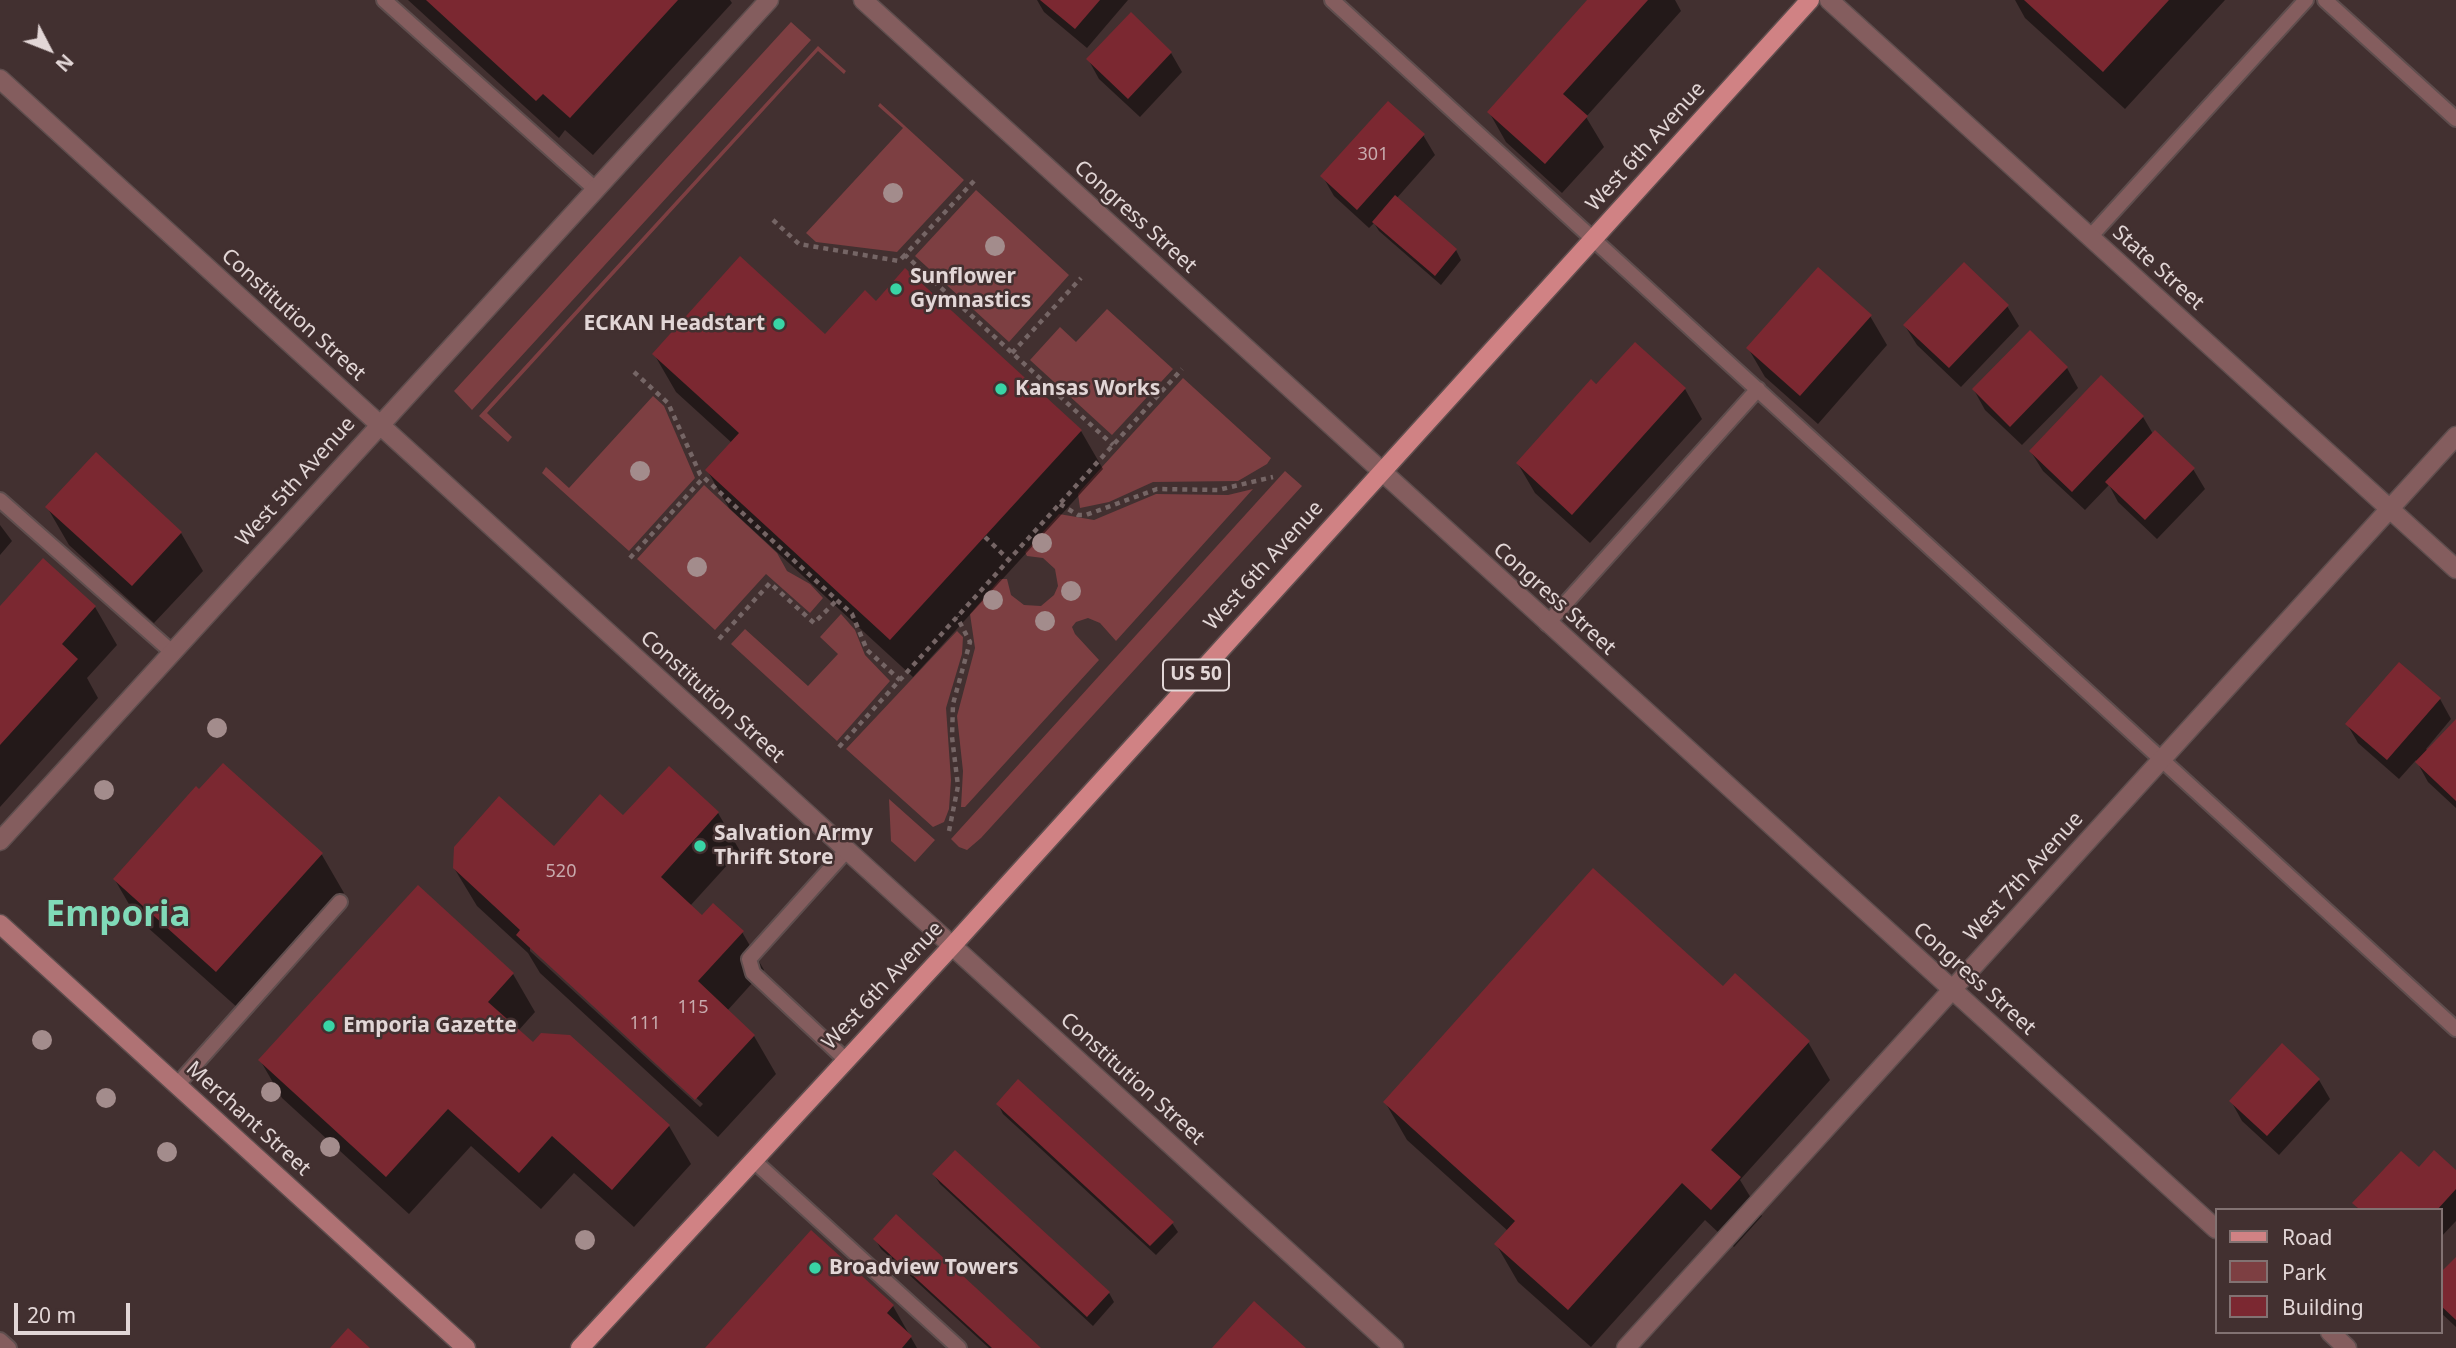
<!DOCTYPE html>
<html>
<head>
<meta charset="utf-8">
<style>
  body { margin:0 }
  #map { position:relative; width:2456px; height:1348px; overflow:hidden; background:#423030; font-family:"Noto Sans",sans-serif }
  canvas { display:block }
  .legend { position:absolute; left:2215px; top:1208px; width:228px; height:126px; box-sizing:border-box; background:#423030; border:2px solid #827272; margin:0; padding:9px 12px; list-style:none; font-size:21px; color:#e2d6d6 }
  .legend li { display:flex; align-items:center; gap:14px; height:35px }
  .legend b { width:35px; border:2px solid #827272 }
  .north { position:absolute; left:14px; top:14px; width:70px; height:70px; -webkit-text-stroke:5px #423030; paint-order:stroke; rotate:132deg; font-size:19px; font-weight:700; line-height:28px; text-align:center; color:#e2d6d6 }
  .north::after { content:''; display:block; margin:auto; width:24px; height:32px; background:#e2d6d6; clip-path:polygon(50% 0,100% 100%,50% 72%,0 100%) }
  .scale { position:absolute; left:14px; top:1303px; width:116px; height:32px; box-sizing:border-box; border:4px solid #e2d6d6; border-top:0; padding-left:9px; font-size:21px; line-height:24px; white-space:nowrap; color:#e2d6d6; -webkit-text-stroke:5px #423030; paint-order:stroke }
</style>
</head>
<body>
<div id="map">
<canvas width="2456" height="1348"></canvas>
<ul class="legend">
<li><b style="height:9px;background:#d08284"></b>Road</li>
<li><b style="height:19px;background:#7d3f42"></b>Park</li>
<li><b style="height:19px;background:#7b2831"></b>Building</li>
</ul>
<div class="north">N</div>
<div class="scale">20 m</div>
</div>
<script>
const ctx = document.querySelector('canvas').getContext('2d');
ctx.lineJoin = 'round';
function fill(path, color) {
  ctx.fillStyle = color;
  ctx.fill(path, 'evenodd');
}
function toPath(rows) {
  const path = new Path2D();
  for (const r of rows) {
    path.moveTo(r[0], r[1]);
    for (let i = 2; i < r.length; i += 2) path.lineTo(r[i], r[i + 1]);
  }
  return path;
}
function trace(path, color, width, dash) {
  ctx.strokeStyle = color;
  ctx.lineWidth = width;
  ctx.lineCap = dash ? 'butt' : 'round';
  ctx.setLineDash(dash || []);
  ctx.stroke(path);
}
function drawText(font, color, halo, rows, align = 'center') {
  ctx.font = font + ' "Noto Sans",sans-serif';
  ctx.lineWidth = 5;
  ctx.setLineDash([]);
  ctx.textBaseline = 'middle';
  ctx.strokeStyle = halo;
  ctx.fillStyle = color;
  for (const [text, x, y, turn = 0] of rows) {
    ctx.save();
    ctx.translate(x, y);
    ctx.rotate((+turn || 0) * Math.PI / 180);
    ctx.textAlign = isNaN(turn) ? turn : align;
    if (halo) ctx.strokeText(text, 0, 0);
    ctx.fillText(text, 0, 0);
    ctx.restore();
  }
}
fill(toPath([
  [791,22,811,40,472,410,454,391],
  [818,46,846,71,844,74,818,51,487,413,512,437,508,442,479,416],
  [880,103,964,180,897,252,816,242,806,233,903,128,878,106],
  [976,190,1069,275,1009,342,915,256],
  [1107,309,1173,369,1112,435,1030,360,1060,327,1076,342],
  [1183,378,1271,458,1267,464,1238,481,1153,482,1109,502,1080,508,1078,494,1081,490],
  [653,396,664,406,695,478,629,551,542,473,546,467,569,488],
  [1285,471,1302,486,981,838,967,850,959,847,951,839],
  [704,485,777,553,787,571,810,584,823,598,810,613,766,574,715,630,637,559],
  [1253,489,1116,641,1100,623,1088,618,1076,622,1072,627,1075,634,1099,660,965,807,961,807,963,771,957,716,975,648,970,614,1000,579,1007,579,1011,595,1024,605,1041,606,1054,595,1058,586,1055,569,1043,558,1027,556,1025,552,1059,514,1094,520,1156,494,1228,495],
  [841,614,855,630,865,655,890,681,837,741,731,644,745,629,808,686,838,654,820,637],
  [957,631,963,637,962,654,946,708,951,780,949,809,944,822,933,827,846,749],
  [889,799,935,840,915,862,891,841]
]), '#7d3f42');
fill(toPath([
  [408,0,730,0,732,3,593,155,565,130,559,138],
  [1037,0,1128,0,1087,48,1044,12],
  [1590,0,1675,0,1681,11,1586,117,1604,147,1562,193,1506,142,1489,112],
  [2015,0,2225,0,2125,109,2025,18],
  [1171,53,1182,72,1140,117,1099,79,1088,59],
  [1423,135,1435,155,1396,199,1456,250,1461,260,1441,285,1379,231,1374,223,1369,228,1334,196,1323,177],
  [905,271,1081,431,1103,469,913,677,729,508,707,470,732,443,676,392,654,354,826,336,876,303],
  [2007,306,2019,326,1961,387,1917,345,1905,326],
  [1870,316,1887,345,1818,424,1765,377,1748,348],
  [1635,344,1685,389,1702,419,1590,543,1535,493,1518,464],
  [2067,368,2078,388,2022,445,1985,410,1974,390],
  [2143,417,2153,434,2193,469,2205,489,2157,539,2118,502,2109,485,2085,510,2043,471,2031,452],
  [47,507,181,533,203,571,154,623,69,545],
  [0,525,12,541,0,555],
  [95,607,117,645,87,678,98,698,0,807,0,608],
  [2399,664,2440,699,2451,719,2426,749,2428,751,2456,721,2456,808,2428,782,2416,760,2399,779,2358,743,2347,724],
  [223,766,322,855,344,893,239,1009,137,918,115,880],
  [718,813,740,851,690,906,702,917,742,932,764,970,727,1011,754,1036,776,1074,718,1137,540,973,528,953,477,906,454,868,554,848,624,818],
  [530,946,703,1104,700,1107,530,951],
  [513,974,535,1012,518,1031,533,1045,569,1037,669,1126,691,1164,634,1227,574,1173,541,1209,471,1146,409,1214,282,1098,260,1060],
  [1724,988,1808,1042,1830,1080,1740,1180,1762,1216,1734,1247,1705,1220,1591,1347,1518,1282,1496,1244,1508,1231,1407,1140,1385,1102],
  [2319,1080,2330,1099,2279,1155,2242,1121,2231,1101],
  [998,1104,1172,1223,1178,1232,1156,1255,1003,1114],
  [2419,1169,2456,1173,2456,1221,2440,1238,2440,1210,2358,1210,2355,1203],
  [934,1175,1109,1293,1114,1302,1093,1326,940,1184],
  [875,1239,1039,1348,989,1348,881,1249],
  [2456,1259,2456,1327,2440,1312,2440,1276],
  [893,1306,917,1348,707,1348]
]), '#0007');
fill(toPath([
  [426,0,678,0,570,118,543,94,536,101],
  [1040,0,1100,0,1075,29],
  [1587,0,1648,0,1563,94,1588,116,1545,164,1487,112],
  [2024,0,2169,0,2103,72],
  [1131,12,1172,52,1128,99,1086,59],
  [1388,101,1425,134,1357,210,1320,176],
  [1395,195,1457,249,1435,276,1372,222],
  [740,256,825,334,865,290,876,301,905,268,1082,430,890,640,705,470,739,433,652,354],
  [1964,262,2009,305,1949,368,1903,325],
  [1818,267,1872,315,1800,396,1746,348],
  [2030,330,2068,367,2010,427,1972,389],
  [1635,342,1686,388,1572,515,1516,463,1591,379,1596,384],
  [2101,375,2144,416,2072,492,2029,451],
  [2155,430,2195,468,2145,520,2105,482],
  [96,452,182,532,132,586,45,507],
  [43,558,96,606,62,644,78,659,0,745,0,606],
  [2399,662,2441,698,2387,760,2345,724],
  [2456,719,2456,801,2415,762],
  [223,763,323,853,216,972,113,879,196,786,199,789],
  [669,766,719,812,661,877,702,915,713,903,744,931,698,981,755,1035,695,1100,516,935,520,930,453,868,454,847,499,796,554,846,600,794,623,815],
  [1593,868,1723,986,1735,973,1810,1041,1711,1150,1741,1177,1711,1210,1682,1183,1568,1310,1494,1244,1515,1221,1383,1102],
  [418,885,514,973,488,1002,533,1042,541,1033,570,1035,670,1125,612,1190,552,1136,519,1173,448,1109,386,1177,258,1060],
  [2282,1043,2320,1079,2267,1136,2229,1101],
  [1018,1079,1174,1222,1150,1246,996,1104],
  [955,1150,1110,1292,1087,1317,932,1174],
  [2434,1150,2456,1170,2456,1189,2437,1210,2360,1210,2352,1203,2401,1151,2419,1167],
  [896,1214,1041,1348,992,1348,873,1239],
  [811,1230,894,1305,887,1313,912,1336,902,1348,705,1348],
  [2456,1257,2456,1320,2440,1305,2440,1273],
  [1254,1301,1306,1348,1212,1348],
  [348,1328,370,1348,330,1348]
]), '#7b2831');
const lane = toPath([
  [384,0,594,188],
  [1332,0,2456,1029],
  [2325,0,2456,119],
  [2090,237,2306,0],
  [0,500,172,652],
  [1547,624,1758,389],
  [846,1060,753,973,749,959,847,850],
  [177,1085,340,902],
  [753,1160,959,1348],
  [0,1340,9,1348]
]);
const street = toPath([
  [863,0,2216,1229],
  [1829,0,2456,569],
  [0,79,1394,1348],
  [0,841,769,0],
  [2330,1332,2347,1348],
  [1626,1348,2456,436]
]);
const secondary = toPath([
  [0,924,466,1348]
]);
const primary = toPath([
  [580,1348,952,946,1810,0]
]);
trace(lane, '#5f4e4e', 18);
trace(street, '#5f4e4e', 21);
trace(secondary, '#5f4e4e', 21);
trace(primary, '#5f4e4e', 21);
trace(toPath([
  [974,181,905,255,1113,445],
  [773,220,799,244,899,261,905,255],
  [1012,353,1081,278],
  [634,372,668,403,700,474,852,614,867,650,900,680],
  [1060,504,1078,515,1086,515,1157,489,1218,490,1273,477],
  [985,537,1009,560],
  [630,558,704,477],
  [719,639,770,583,814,623,837,600],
  [839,747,1182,369],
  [949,831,958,786,952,737,953,704,970,642,957,617]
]), '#756565', 4.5, [5, 5]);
trace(lane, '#845d5e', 14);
trace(street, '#845d5e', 18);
trace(secondary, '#af7274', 18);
trace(primary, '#d08284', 18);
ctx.fillStyle = '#a38c8c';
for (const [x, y] of [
  [893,193],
  [995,246],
  [640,471],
  [1042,543],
  [697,567],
  [1071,591],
  [993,600],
  [1045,621],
  [217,728],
  [104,790],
  [42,1040],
  [271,1092],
  [106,1098],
  [330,1147],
  [167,1152],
  [585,1240]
]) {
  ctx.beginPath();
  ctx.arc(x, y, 10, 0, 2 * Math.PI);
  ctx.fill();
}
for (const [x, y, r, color] of [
  [896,289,7,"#39d4a5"],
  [779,324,7,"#39d4a5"],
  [1001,389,7,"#39d4a5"],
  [700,846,7,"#39d4a5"],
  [329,1026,7,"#39d4a5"],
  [815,1268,7,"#39d4a5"]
]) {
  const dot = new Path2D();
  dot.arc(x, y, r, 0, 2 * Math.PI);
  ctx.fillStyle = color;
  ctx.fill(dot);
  trace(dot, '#423030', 2.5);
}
drawText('18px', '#c8aaad', null, [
  ["301",1373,155],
  ["520",561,872],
  ["115",693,1008],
  ["111",645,1024]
]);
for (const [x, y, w] of [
  [1196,675,66]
]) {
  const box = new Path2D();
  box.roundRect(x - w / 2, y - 15.5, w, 31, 5);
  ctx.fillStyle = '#423030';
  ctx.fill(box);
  trace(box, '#e2d6d6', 2);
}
drawText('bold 19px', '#e2d6d6', null, [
  ["US 50",1196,675]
]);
drawText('21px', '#e2d6d6', '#423030', [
  ["West 6th Avenue",1646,147,-48],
  ["Congress Street",1135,217,42],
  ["State Street",2158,268,42],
  ["Constitution Street",293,315,42],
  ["West 5th Avenue",296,482,-48],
  ["West 6th Avenue",1264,566,-48],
  ["Congress Street",1554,599,42],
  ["Constitution Street",712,697,42],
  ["West 7th Avenue",2024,877,-48],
  ["Congress Street",1974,979,42],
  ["West 6th Avenue",883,986,-47],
  ["Constitution Street",1132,1079,42],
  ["Merchant Street",248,1119,42]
]);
drawText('bold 21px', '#e2d6d6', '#423030', [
  ["Sunflower",910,277],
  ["Gymnastics",910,301],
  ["ECKAN Headstart",765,324,"right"],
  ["Kansas Works",1015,389],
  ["Salvation Army",714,834],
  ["Thrift Store",714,858],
  ["Emporia Gazette",343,1026],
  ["Broadview Towers",829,1268]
], 'left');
drawText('bold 35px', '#80dab8', '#423030', [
  ["Emporia",118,916]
]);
</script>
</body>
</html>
